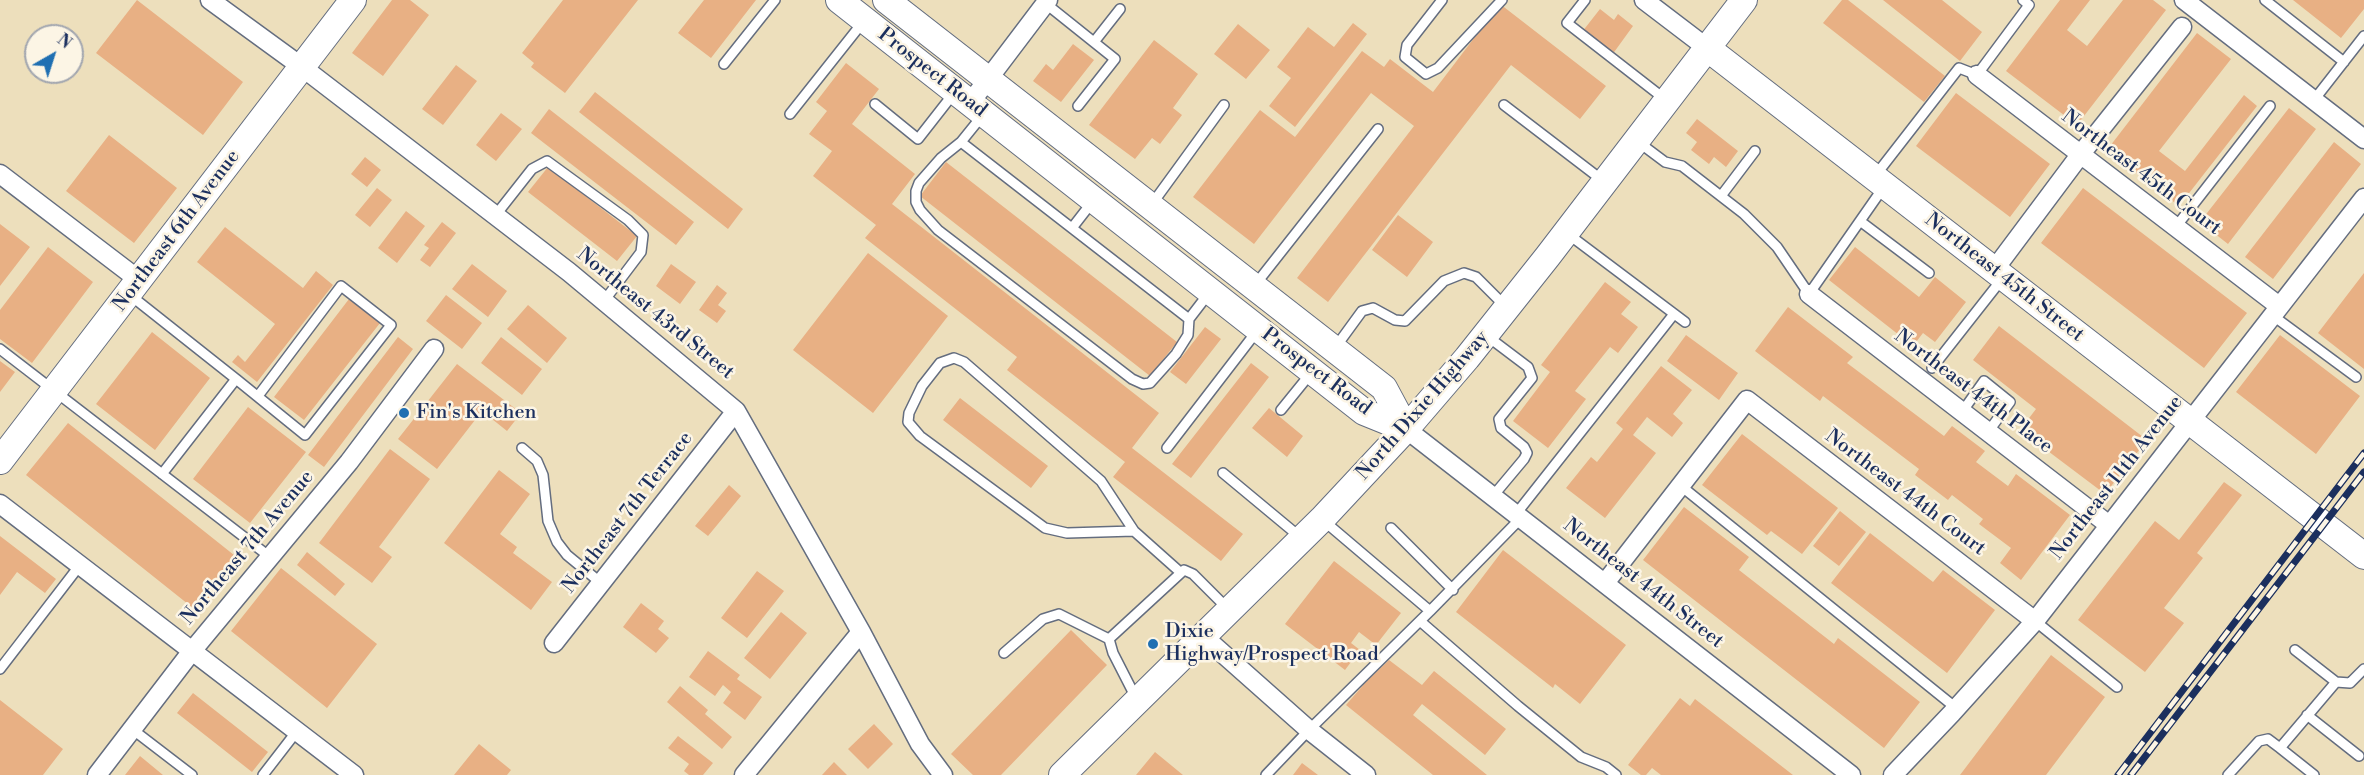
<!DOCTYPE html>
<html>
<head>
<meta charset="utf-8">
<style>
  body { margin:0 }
  #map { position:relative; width:2364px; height:775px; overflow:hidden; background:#eddfbc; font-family:"Libre Bodoni",serif }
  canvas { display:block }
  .north { position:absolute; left:24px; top:24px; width:60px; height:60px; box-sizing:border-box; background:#fcf5e5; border:2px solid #a2a6af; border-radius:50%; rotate:39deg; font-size:16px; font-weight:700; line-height:24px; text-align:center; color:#1b2f5e }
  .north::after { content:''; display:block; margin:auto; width:21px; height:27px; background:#1f6fb2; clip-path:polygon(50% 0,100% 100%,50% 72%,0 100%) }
</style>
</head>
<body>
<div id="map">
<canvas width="2364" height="775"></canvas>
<div class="north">N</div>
</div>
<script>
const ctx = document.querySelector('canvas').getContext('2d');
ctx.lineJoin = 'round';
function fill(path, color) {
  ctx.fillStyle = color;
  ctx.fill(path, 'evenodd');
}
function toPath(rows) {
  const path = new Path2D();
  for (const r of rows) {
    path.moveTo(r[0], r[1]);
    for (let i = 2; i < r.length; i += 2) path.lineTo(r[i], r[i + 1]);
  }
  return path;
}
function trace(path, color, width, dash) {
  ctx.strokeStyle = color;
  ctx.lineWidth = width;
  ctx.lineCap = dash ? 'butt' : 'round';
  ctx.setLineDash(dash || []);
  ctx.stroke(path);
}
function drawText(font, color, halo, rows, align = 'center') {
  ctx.font = font + ' "Libre Bodoni",serif';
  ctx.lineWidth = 5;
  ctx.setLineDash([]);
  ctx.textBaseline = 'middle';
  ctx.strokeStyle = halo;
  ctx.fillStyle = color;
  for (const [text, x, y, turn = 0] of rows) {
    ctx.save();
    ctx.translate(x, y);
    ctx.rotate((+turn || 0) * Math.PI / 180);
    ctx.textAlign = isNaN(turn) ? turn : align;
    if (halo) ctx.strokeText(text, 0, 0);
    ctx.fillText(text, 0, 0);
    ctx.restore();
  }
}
fill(toPath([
  [137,0,243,82,203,135,96,53],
  [392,0,410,0,429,15,383,76,352,53],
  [563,0,638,0,565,93,531,67,534,63,522,53],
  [704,0,756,0,711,58,678,33],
  [1842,0,1848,0,1945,76,1924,102,1823,23],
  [1883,0,1942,0,1982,32,1960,61],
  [2060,0,2090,0,2067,30,2087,46,2123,0,2153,0,2166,10,2077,125,2006,71],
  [2293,0,2364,0,2364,9,2341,38],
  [1500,4,1606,86,1580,119,1511,65,1328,302,1297,278,1414,126,1371,93,1254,244,1193,197,1260,110,1295,137,1362,51,1384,67,1390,59,1433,92],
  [1600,9,1614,20,1618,14,1633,26,1612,55,1582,32],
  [1353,23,1367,34,1295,127,1269,106,1291,78,1277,67,1308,27,1334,47],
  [1238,24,1270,50,1246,79,1214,54],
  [2197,33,2231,59,2159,151,2185,171,2244,95,2257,106,2179,206,2107,150],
  [1154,40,1198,74,1173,108,1182,115,1160,144,1152,138,1135,159,1089,125],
  [1073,44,1094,60,1061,102,1033,81,1046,64,1053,70],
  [846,63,879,89,852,124,915,174,892,204,1159,413,1132,448,1243,534,1221,561,1113,477,1125,462,1007,370,1017,357,865,238,876,225,813,176,832,151,809,134,827,111,816,102],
  [456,65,477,81,443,125,422,109],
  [595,92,743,209,728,229,579,112],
  [1956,93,2050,164,2010,217,1916,146],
  [2289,108,2316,129,2228,244,2200,222],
  [549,109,694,222,676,245,531,133],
  [501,113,522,129,496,161,476,145],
  [1697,119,1738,151,1726,167,1714,157,1709,164,1691,150,1697,142,1686,133],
  [109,135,177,188,134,243,66,191],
  [2334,142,2361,164,2273,279,2245,257],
  [365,157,381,170,367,187,351,174],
  [946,162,1177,342,1150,376,920,196],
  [548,167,637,236,617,261,528,192],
  [377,188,392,200,370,227,355,215],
  [2083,188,2247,313,2204,368,2041,243],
  [406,211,425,226,397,263,378,248],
  [1398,215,1433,242,1407,277,1372,250],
  [442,222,456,233,430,267,420,260,429,248,424,245],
  [0,224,30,247,0,286],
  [225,227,303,288,316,271,333,285,257,382,232,362,238,355,245,362,275,324,197,262],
  [48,247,93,282,32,363,0,339,0,310],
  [1855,247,1919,297,1935,277,1966,302,1935,342,1923,333,1913,346,1829,280],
  [868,253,948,316,873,413,793,350],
  [472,264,507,291,488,317,452,289],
  [671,264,696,282,680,304,656,286],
  [2364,273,2364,369,2318,333],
  [1605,282,1631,302,1621,314,1638,327,1618,353,1610,347,1575,391,1586,399,1548,448,1513,421,1550,372,1541,365],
  [717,285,727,293,718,305,726,311,717,323,699,310],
  [446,295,482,323,462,349,426,321],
  [349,299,380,323,304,420,274,397],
  [528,305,567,338,547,363,507,329],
  [1788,307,1853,357,1847,363,1944,436,1952,426,1985,451,1976,462,2008,486,2016,474,2070,515,2021,580,2000,563,2011,548,1979,524,1983,519,1952,495,1948,500,1915,475,1919,469,1823,396,1820,401,1755,351],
  [1999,326,2147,440,2105,494,2020,430,2036,409,1973,360],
  [1205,327,1221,339,1186,384,1170,372],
  [152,332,210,378,155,450,96,404],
  [1686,335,1738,373,1719,400,1667,361],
  [2280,335,2360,396,2316,454,2236,392],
  [398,337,413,349,324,467,308,455],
  [501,337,542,369,522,395,481,363],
  [0,361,15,372,0,392],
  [1251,363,1269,377,1191,478,1172,464],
  [457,364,521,413,507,431,482,411,437,469,398,439],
  [1661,366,1692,390,1673,414,1683,423,1672,437,1647,417,1633,435,1656,453,1605,518,1566,488,1591,457,1597,462,1623,429,1616,423],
  [960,398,1048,466,1031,488,943,420],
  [248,407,306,452,250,523,193,479],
  [1269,408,1303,436,1287,457,1252,428],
  [68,423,239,559,198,612,26,475],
  [1742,434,1838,508,1802,554,1771,531,1767,535,1702,485],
  [390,449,430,479,379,547,392,557,372,583,319,543],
  [499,470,530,494,500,534,517,547,513,553,552,582,531,610,444,543],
  [2224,482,2242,495,2197,553,2203,558,2164,608,2184,623,2145,672,2078,620,2155,521,2179,540],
  [729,485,741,496,708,536,695,526],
  [1684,507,1749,557,1739,570,1834,644,1838,638,1920,702,1884,748,1643,560],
  [1840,511,1866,532,1839,566,1813,546],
  [1870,533,1933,582,1943,570,1995,610,1947,673,1831,583],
  [0,536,56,579,45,593,17,572,0,595],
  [1503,550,1626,645,1580,704,1555,684,1553,688,1456,612],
  [307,552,345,584,335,596,297,565],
  [1334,561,1401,613,1376,645,1359,632,1351,643,1360,650,1345,670,1285,624],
  [281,568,377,644,327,708,231,631],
  [757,571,784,591,747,638,721,618],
  [641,603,664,621,658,629,669,638,656,653,623,627],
  [781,612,807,633,770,679,744,658],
  [1071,630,1107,665,1001,775,973,775,951,754],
  [708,651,740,675,737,679,762,697,745,720,723,703,731,692,723,685,715,696,689,677],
  [2051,655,2105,697,2046,775,1960,775],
  [1389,660,1422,685,1434,671,1506,729,1485,755,1422,704,1413,715,1487,775,1433,775,1346,705,1365,683],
  [680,686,708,710,705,714,732,737,722,749,667,702],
  [193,693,268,752,252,772,177,713],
  [1680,698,1690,706,1695,699,1793,775,1661,775,1652,768,1646,775,1641,775,1628,765],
  [0,700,63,749,43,775,0,775],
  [874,724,893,744,868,769,848,749],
  [678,736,713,763,703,775,689,775,684,771,689,764,668,748],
  [479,744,511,770,507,775,454,775],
  [1155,752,1183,775,1136,775],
  [140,756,163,775,125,775],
  [834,762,847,775,822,775],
  [1302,763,1318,775,1293,775]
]), '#e8b084');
const lane = toPath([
  [1442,0,1407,45,1405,57,1426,74,1438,68,1502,0],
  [1585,0,1567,23,1666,100],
  [2265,0,2344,62],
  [1045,3,1115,59,1078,106],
  [1094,42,1120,9],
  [724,64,775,0],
  [2314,100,2364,36],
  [875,104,918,139,954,93],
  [1504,105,1602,180],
  [790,114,863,22],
  [982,116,961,142,941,158,919,183,916,191,916,202,920,210,938,230,1132,379,1143,384,1150,383,1176,354,1188,335,1189,319,1209,293],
  [1637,141,1665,162,1682,166,1744,214,1777,247,1809,294,1883,188],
  [961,142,1189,319],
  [1875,176,1959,68,1977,75,2029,5,2023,0],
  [1721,196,1755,151],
  [1152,204,1224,105],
  [495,216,532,169,547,161,628,220,643,235,641,252,604,301],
  [1860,221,1929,273],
  [1072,228,1093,201],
  [2175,228,2270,106],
  [1568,234,1685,322],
  [1255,285,1378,129],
  [130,295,236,379,162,474],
  [2272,315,2356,377],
  [1487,336,1528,367,1532,378,1499,419,1501,428,1524,447,1527,453,1524,459,1493,496],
  [1335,348,1362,311,1373,308,1395,320,1405,321,1444,281,1464,273,1476,277,1505,306],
  [0,349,270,557],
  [1932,368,2002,279],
  [236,379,305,435,391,325,341,286,258,396],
  [1281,410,1311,373],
  [1962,412,1984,381,2010,402,1988,432],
  [522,448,537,461,543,475,548,521,557,542,567,555,601,583],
  [1167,448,1257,331],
  [1223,473,1300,537],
  [1681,486,1956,708],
  [1516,514,1674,314],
  [1391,528,1453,590],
  [1134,531,1101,481,964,362,954,358,940,363,922,386,909,413,908,422,920,436,1045,528,1067,533,1134,531,1180,572],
  [1430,611,1521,518],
  [1420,621,1518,706,1581,757,1606,767,1616,775],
  [2035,621,2117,687],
  [1109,639,1184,570,1193,574,1229,610],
  [2295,650,2336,682,2280,748,2314,775],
  [1004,653,1043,619,1059,614,1109,639,1113,653,1136,698],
  [0,669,80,565],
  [2336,682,2350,683,2364,669],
  [2307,715,2359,756],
  [132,729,192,775],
  [263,775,297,731],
  [1266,775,1309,730,1430,611,1324,521],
  [2228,775,2259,741,2268,739,2280,748]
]);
const street = toPath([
  [210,0,302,67,569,272,736,411,861,632,920,744,943,775],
  [1644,0,1707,48],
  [2184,0,2364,139],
  [1977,75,2279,306],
  [970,103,1048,0],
  [0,174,139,280],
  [1994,270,2080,155,2182,27],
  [1809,294,2109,525],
  [1406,429,1851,775],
  [0,504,354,775],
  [1605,583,1747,400,2035,621],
  [1203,636,1309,730,1366,775],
  [554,643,736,411],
  [97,775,192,651,349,462,434,349],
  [744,775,861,632],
  [1893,775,1952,713,2035,621,2364,198]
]);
const secondary = toPath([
  [839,0,1364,412,1406,429],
  [886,0,1384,388,1406,429],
  [1707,48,2364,556],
  [0,461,353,0],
  [1062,775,1322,519,1406,429,1467,358,1548,256,1744,0]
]);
trace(lane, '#646d7f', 12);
trace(street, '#646d7f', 21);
trace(secondary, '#646d7f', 28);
trace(lane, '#fff', 9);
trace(street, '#fff', 18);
trace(secondary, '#fff', 26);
const rail = toPath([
  [2118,775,2364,453],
  [2131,775,2364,472]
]);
trace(rail, '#1b2f5e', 7);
trace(rail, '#fcf5e5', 4.5, [14]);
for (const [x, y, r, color] of [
  [404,413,6,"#1f6fb2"],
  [1153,644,6,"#1f6fb2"]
]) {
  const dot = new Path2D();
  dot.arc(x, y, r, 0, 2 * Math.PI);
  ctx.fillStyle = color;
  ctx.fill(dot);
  trace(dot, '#fcf5e5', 2);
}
drawText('20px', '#1b2f5e', '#fcf5e5', [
  ["Prospect Road",932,73,38],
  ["Northeast 45th Court",2141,173,37],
  ["Northeast 6th Avenue",177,231,-53],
  ["Northeast 45th Street",2004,278,38],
  ["Northeast 43rd Street",655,314,39],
  ["Prospect Road",1316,372,37],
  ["Northeast 44th Place",1973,392,37],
  ["North Dixie Highway",1423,406,-49],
  ["Northeast 11th Avenue",2117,478,-52],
  ["Northeast 44th Court",1905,493,37],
  ["Northeast 7th Terrace",628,513,-52],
  ["Northeast 7th Avenue",248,548,-50],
  ["Northeast 44th Street",1643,584,38]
]);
drawText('20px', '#1b2f5e', '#fcf5e5', [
  ["Fin's Kitchen",416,413],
  ["Dixie",1165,632],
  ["Highway/Prospect Road",1165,655]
], 'left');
</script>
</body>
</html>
